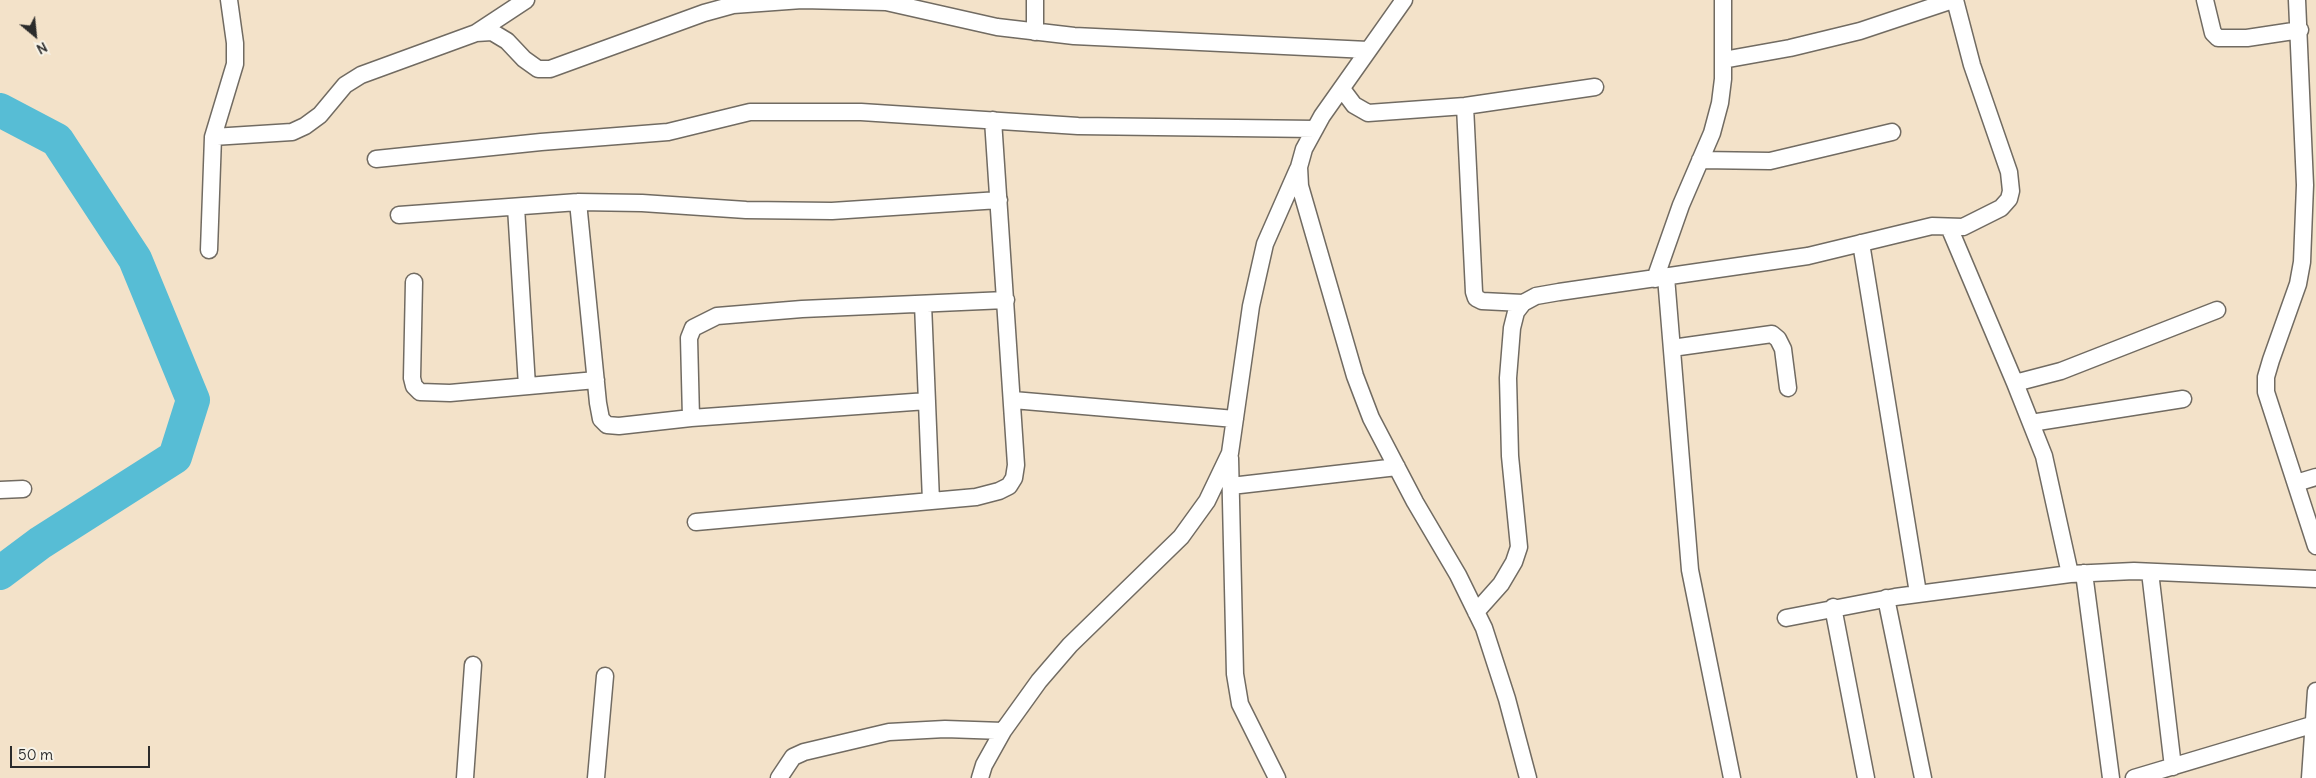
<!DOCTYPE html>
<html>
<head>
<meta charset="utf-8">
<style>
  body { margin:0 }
  #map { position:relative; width:2316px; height:778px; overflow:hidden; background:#f3e2c9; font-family:Delius,sans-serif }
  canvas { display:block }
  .north { position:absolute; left:10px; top:10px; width:50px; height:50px; -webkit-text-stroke:4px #f7f3e8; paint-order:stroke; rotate:152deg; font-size:14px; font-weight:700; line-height:20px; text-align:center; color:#2b2b2b }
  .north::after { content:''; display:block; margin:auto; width:18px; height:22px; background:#2b2b2b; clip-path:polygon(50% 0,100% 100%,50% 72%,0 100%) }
  .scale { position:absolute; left:10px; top:746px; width:140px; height:22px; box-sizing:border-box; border:2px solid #2b2b2b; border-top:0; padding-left:6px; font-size:15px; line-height:18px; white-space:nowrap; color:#2b2b2b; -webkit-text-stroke:4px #f7f3e8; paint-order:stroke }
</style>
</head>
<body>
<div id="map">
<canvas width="2316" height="778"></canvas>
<div class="north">N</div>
<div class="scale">50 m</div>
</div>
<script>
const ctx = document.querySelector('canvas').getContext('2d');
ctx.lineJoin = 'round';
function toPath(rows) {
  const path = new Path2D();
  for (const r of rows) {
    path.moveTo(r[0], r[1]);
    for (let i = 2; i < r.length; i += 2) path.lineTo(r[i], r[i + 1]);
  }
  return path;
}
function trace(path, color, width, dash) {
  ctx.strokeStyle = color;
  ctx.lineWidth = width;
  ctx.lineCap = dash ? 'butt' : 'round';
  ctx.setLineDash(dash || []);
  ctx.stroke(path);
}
trace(toPath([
  [0,110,57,140,135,259,193,400,175,457,40,543,0,573]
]), '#57bdd5', 34);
const minor = toPath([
  [1035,0,1035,32],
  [1404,0,1322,116,1304,149,1299,167,1300,186,1355,376,1371,418,1415,502,1458,575,1484,628,1507,699,1528,778],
  [2205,0,2213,33,2218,38,2247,38,2300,30],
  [2297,0,2305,185,2302,262,2298,284,2271,360,2266,377,2266,392,2316,546],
  [476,33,526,0],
  [1723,60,1790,48,1860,31,1953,0],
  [1342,89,1354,105,1368,113,1465,106,1595,87],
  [1465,106,1474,292,1476,298,1482,301,1523,303],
  [213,137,292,132,305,126,320,115,345,85,361,75,476,33,492,32,507,41,524,59,538,69,550,69,704,13,733,5,802,0,886,2,997,27,1074,36,1368,50],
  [376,159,541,142,668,132,750,112,861,112,1078,126,1315,129],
  [1700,160,1770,161,1892,132],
  [578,202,598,403,601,419,607,425,619,426,691,418,927,401],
  [516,207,527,386],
  [399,215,578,202,642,203,746,210,832,211,999,200],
  [1949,227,2015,383,2044,456,2070,574],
  [1861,243,1918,593],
  [209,250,213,137,235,64,235,43,229,0],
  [1666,277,1690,570,1732,778],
  [1655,279,1681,205,1712,133,1720,103,1723,79,1723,0],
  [414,282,412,378,414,386,420,392,450,393,596,380],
  [923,304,931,501],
  [1672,348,1772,334,1778,339,1783,349,1788,388],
  [2015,383,2061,371,2217,310],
  [1013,400,1235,419],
  [691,418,689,338,693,328,717,316,802,309,1006,300],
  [2031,423,2183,399],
  [1230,458,1235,674,1240,704,1277,778],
  [2296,483,2316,477],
  [1231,486,1397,467],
  [0,490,23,489],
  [696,522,976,497,999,491,1009,486,1014,478,1016,465,993,120],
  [2150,572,2173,767],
  [2084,573,2111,778],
  [1886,598,1923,778],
  [1833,607,1866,778],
  [1476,612,1501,584,1514,562,1519,547,1510,456,1508,378,1512,328,1516,312,1523,303,1536,296,1559,292,1808,256,1932,226,1963,227,2001,208,2009,199,2011,191,2009,172,1972,65,1955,0],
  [1786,618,1895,597,2070,574,2134,571,2316,579],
  [465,778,473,665],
  [596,778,605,676],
  [779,778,793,757,804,752,889,732,945,729,1003,731],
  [980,778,984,765,1003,731,1039,681,1070,645,1181,537,1207,501,1230,453,1251,306,1265,244,1298,169],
  [2134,778,2315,724],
  [2310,778,2316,691]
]);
trace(minor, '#716b62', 19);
trace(minor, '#fff', 16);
</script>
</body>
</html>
